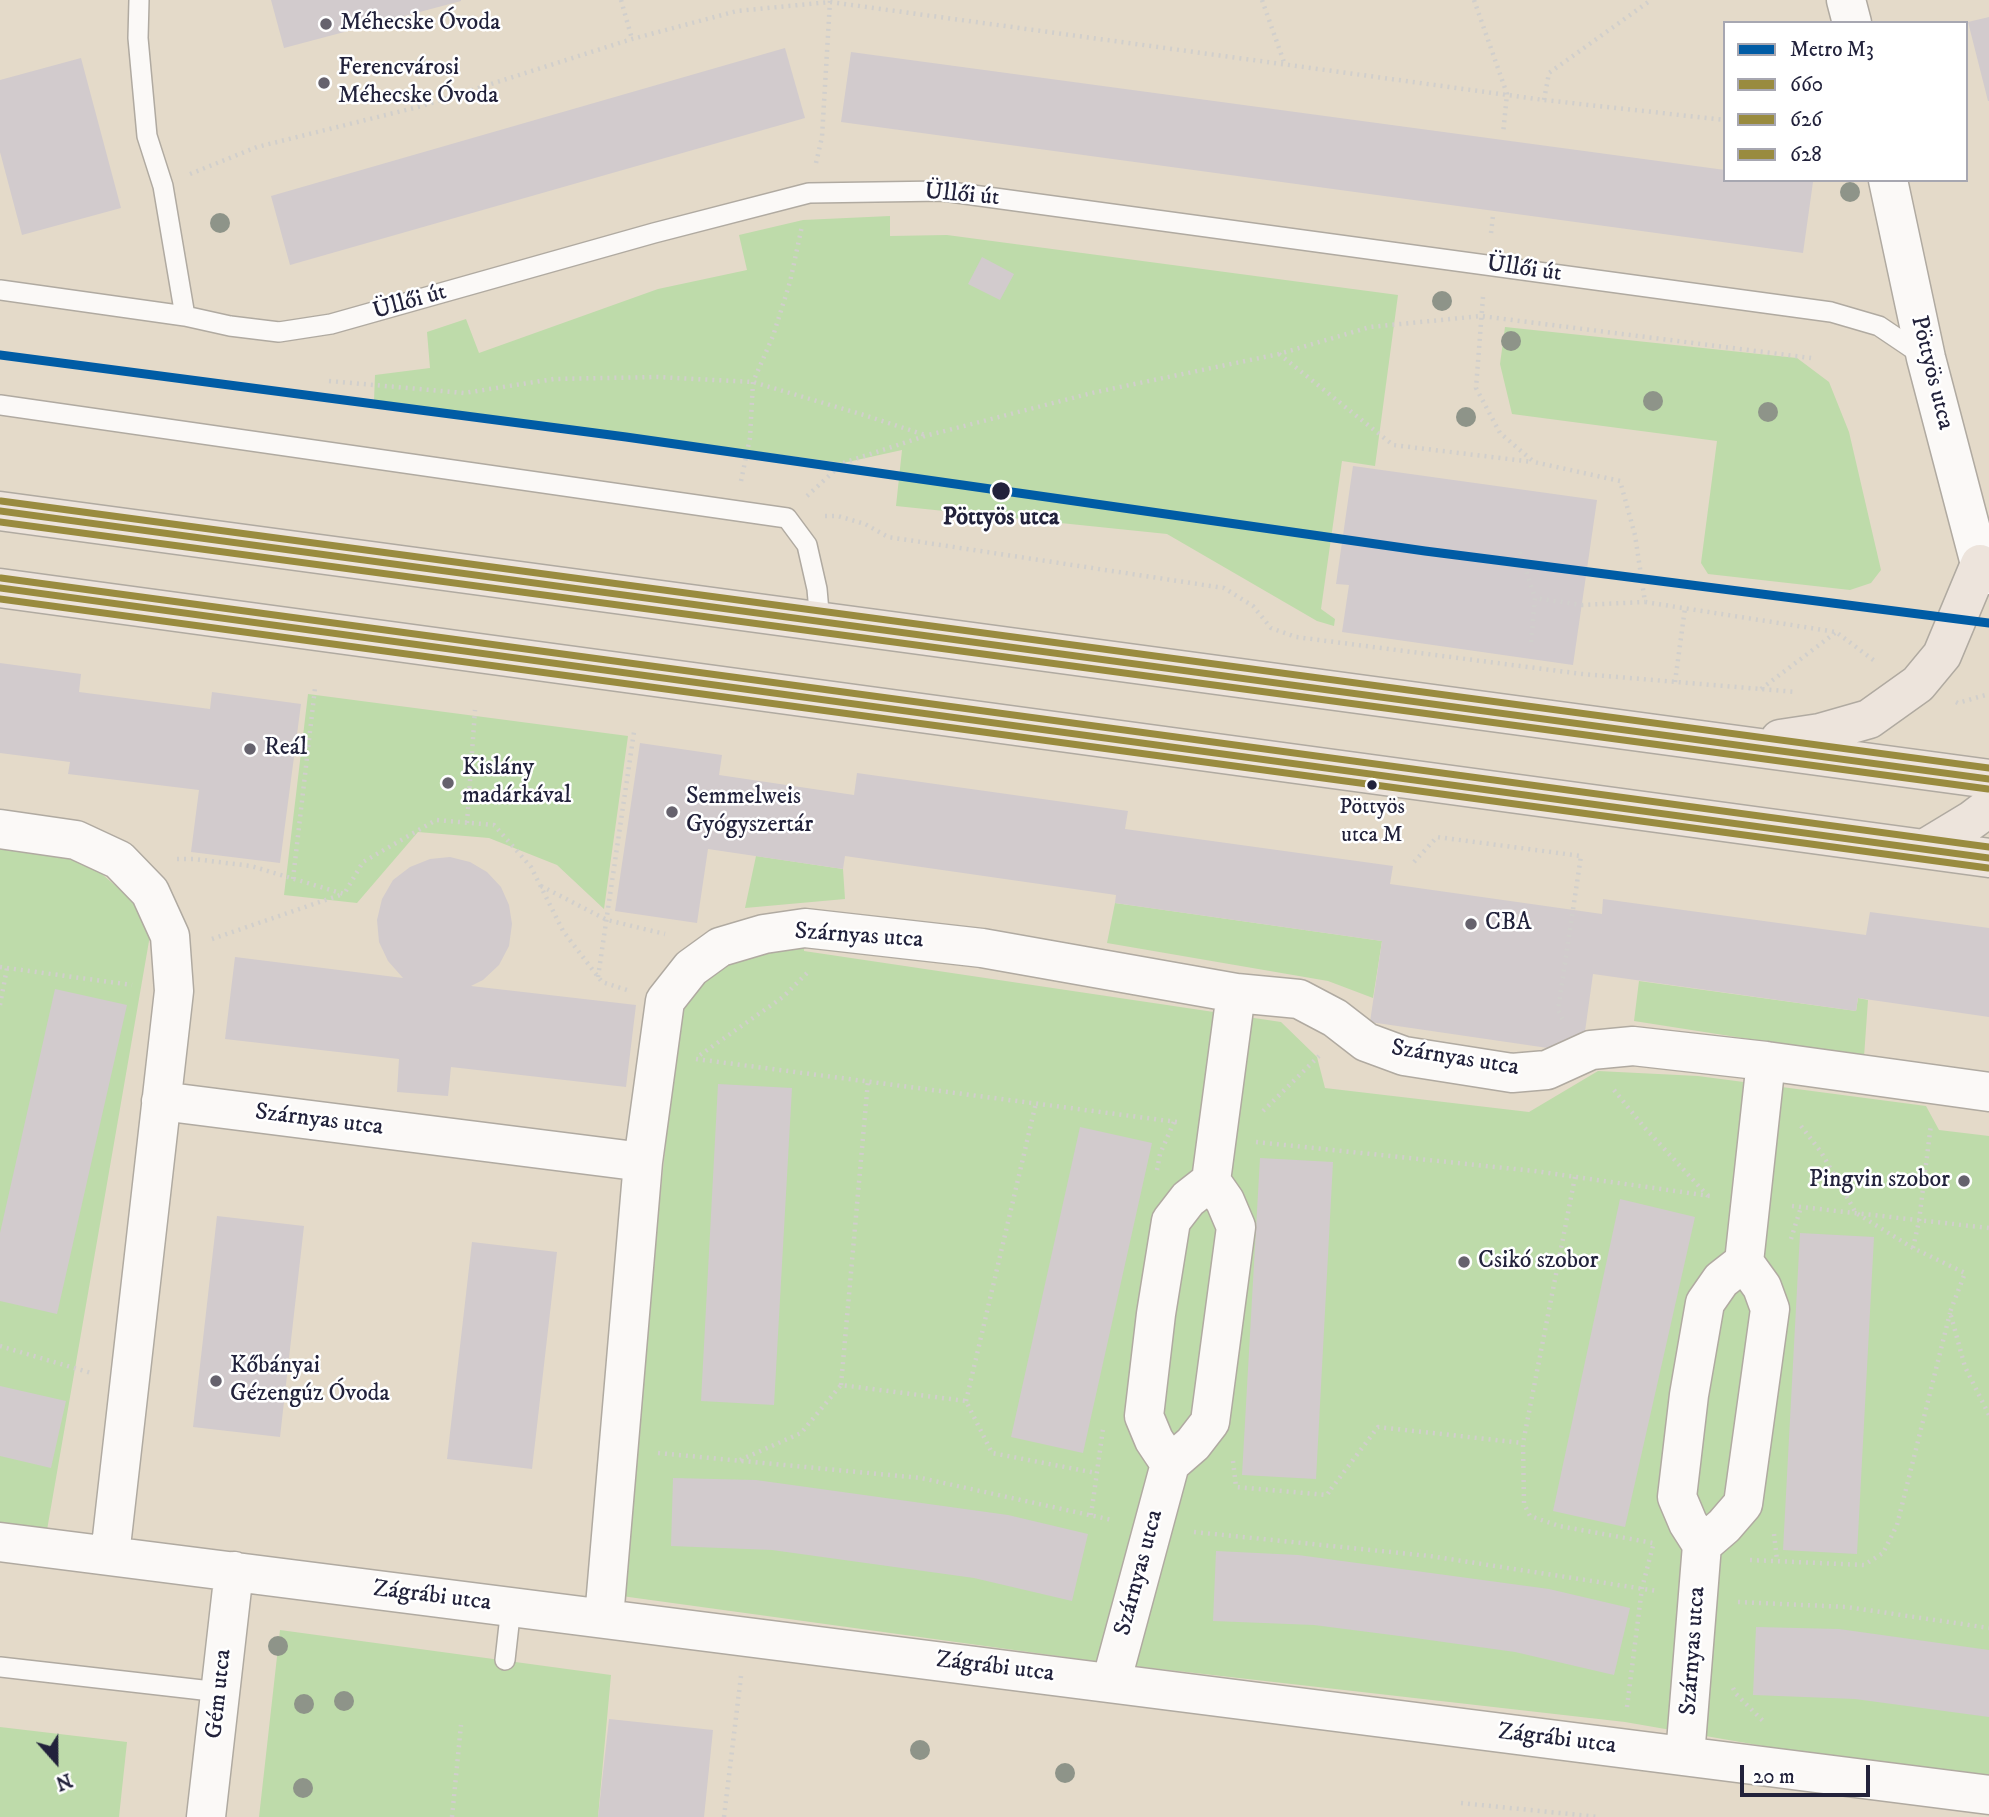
<!DOCTYPE html>
<html>
<head>
<meta charset="utf-8">
<style>
  body { margin:0 }
  #map { position:relative; width:1989px; height:1817px; overflow:hidden; background:#e4dac9; font-family:"IM FELL DW Pica",serif }
  canvas { display:block }
  .legend { position:absolute; left:1723px; top:21px; width:245px; height:161px; box-sizing:border-box; background:#fff; border:2px solid #a7a7b1; margin:0; padding:9px 12px; list-style:none; font-size:21px; color:#22223b }
  .legend li { display:flex; align-items:center; gap:14px; height:35px }
  .legend b { width:35px; border:2px solid #a7a7b1 }
  .north { position:absolute; left:21px; top:1726px; width:70px; height:70px; -webkit-text-stroke:5px #fff; paint-order:stroke; rotate:159deg; font-size:19px; font-weight:700; line-height:28px; text-align:center; color:#22223b }
  .north::after { content:''; display:block; margin:auto; width:24px; height:32px; background:#22223b; clip-path:polygon(50% 0,100% 100%,50% 72%,0 100%) }
  .scale { position:absolute; left:1740px; top:1765px; width:130px; height:32px; box-sizing:border-box; border:4px solid #22223b; border-top:0; padding-left:9px; font-size:21px; line-height:24px; white-space:nowrap; color:#22223b; -webkit-text-stroke:5px #fff; paint-order:stroke }
</style>
</head>
<body>
<div id="map">
<canvas width="1989" height="1817"></canvas>
<ul class="legend">
<li><b style="height:9px;background:#005ca5"></b>Metro M3</li>
<li><b style="height:9px;background:#998b3f"></b>660</li>
<li><b style="height:9px;background:#998b3f"></b>626</li>
<li><b style="height:9px;background:#998b3f"></b>628</li>
</ul>
<div class="north">N</div>
<div class="scale">20 m</div>
</div>
<script>
const ctx = document.querySelector('canvas').getContext('2d');
ctx.lineJoin = 'round';
function fill(path, color) {
  ctx.fillStyle = color;
  ctx.fill(path, 'evenodd');
}
function toPath(rows) {
  const path = new Path2D();
  for (const r of rows) {
    path.moveTo(r[0], r[1]);
    for (let i = 2; i < r.length; i += 2) path.lineTo(r[i], r[i + 1]);
  }
  return path;
}
function trace(path, color, width, dash) {
  ctx.strokeStyle = color;
  ctx.lineWidth = width;
  ctx.lineCap = dash ? 'butt' : 'round';
  ctx.setLineDash(dash || []);
  ctx.stroke(path);
}
function drawText(font, color, halo, rows, align = 'center') {
  ctx.font = font + ' "IM FELL DW Pica",serif';
  ctx.lineWidth = 5;
  ctx.setLineDash([]);
  ctx.textBaseline = 'middle';
  ctx.strokeStyle = halo;
  ctx.fillStyle = color;
  for (const [text, x, y, turn = 0] of rows) {
    ctx.save();
    ctx.translate(x, y);
    ctx.rotate((+turn || 0) * Math.PI / 180);
    ctx.textAlign = isNaN(turn) ? turn : align;
    if (halo) ctx.strokeText(text, 0, 0);
    ctx.fillText(text, 0, 0);
    ctx.restore();
  }
}
fill(toPath([
  [890,216,890,236,947,235,1398,295,1375,466,1342,461,1321,609,1335,619,1334,626,1317,621,1167,534,896,506,902,450,843,463,374,401,375,375,430,368,427,332,466,319,479,353,658,289,747,270,739,235,803,220],
  [1505,327,1797,358,1829,382,1849,432,1881,570,1871,583,1850,590,1708,574,1701,563,1717,441,1512,414,1500,364],
  [308,694,628,736,604,909,557,865,489,838,418,832,357,903,284,895],
  [0,841,74,850,153,918,47,1530,0,1525],
  [756,856,843,869,845,899,745,908],
  [1115,903,1382,941,1373,998,1328,981,1107,943],
  [805,928,804,951,1281,1022,1317,1057,1325,1088,1529,1112,1598,1071,1698,1076,1926,1106,1939,1130,1989,1136,1989,1778,1792,1751,1625,1722,1116,1664,607,1594,639,1398,675,1055,691,968],
  [1639,981,1856,1011,1858,998,1868,1000,1864,1057,1634,1021],
  [280,1630,611,1675,598,1817,259,1817],
  [0,1727,127,1742,119,1817,0,1817]
]), '#bedbaa');
fill(toPath([
  [271,0,461,0,461,1,284,48],
  [1989,17,1989,101,1988,101,1968,22],
  [785,48,805,118,290,265,271,196],
  [851,52,1725,170,1725,180,1813,182,1803,253,841,122],
  [81,58,121,208,22,235,0,152,0,80],
  [982,257,1014,274,1000,300,968,284],
  [1353,466,1597,500,1573,665,1342,632,1349,585,1336,584],
  [0,663,81,674,79,692,210,709,212,692,301,704,280,863,191,852,199,790,68,774,70,762,0,753],
  [640,743,722,755,719,775,854,795,857,773,1128,811,1125,829,1393,866,1390,884,1602,914,1603,899,1866,935,1870,912,1989,928,1989,1017,1858,998,1856,1011,1593,974,1582,1053,1370,1022,1382,941,1115,903,1116,895,845,856,843,869,708,849,697,923,615,911],
  [450,857,470,862,487,872,501,887,509,905,512,924,509,946,499,965,483,980,471,986,636,1005,626,1087,451,1067,448,1096,397,1092,399,1059,225,1039,235,957,403,978,388,961,379,942,377,920,382,899,393,880,410,867,430,859],
  [55,989,127,1005,57,1314,0,1301,0,1233],
  [718,1084,792,1088,774,1405,701,1401],
  [1080,1127,1152,1143,1083,1453,1011,1437],
  [1260,1158,1333,1162,1316,1479,1242,1475],
  [1620,1199,1695,1217,1625,1527,1553,1511],
  [217,1216,304,1226,280,1437,193,1427],
  [1800,1233,1874,1237,1857,1554,1783,1550],
  [472,1242,557,1252,532,1469,447,1459],
  [0,1386,66,1401,51,1468,0,1456],
  [673,1478,756,1480,1008,1515,1088,1534,1072,1601,974,1578,772,1550,671,1546],
  [1216,1551,1298,1555,1549,1589,1630,1608,1614,1675,1515,1652,1415,1638,1314,1625,1213,1621],
  [1756,1627,1839,1629,1989,1650,1989,1717,1855,1699,1753,1695],
  [609,1719,713,1730,704,1817,598,1817]
]), '#d2cbcd');
const service = toPath([
  [139,0,138,38,147,136,163,186,185,316],
  [0,290,185,316,230,326,279,332,331,324,654,233,809,193,943,191,1831,312,1879,326,1925,357],
  [0,405,787,518,807,545,817,589,820,623],
  [505,1660,511,1607],
  [0,1667,220,1692]
]);
const minor = toPath([
  [1846,0,1852,23],
  [1888,180,1926,358,1980,564,1989,575],
  [0,829,76,840,119,860,150,892,170,936,174,991,110,1555],
  [161,1101,643,1162],
  [1211,1181,1236,993],
  [1744,1262,1766,1061],
  [0,1542,1989,1795],
  [604,1618,643,1162,665,1001,691,968,720,947,764,934,805,928,982,948,1236,993,1299,999,1335,1018,1366,1042,1404,1056,1512,1073,1547,1070,1591,1050,1633,1046,1766,1061,1989,1092],
  [1111,1683,1170,1464,1193,1444,1210,1422,1236,1227,1225,1201,1211,1181,1188,1199,1171,1221,1156,1314,1144,1416,1154,1440,1170,1464],
  [1685,1756,1702,1545,1688,1523,1677,1497,1689,1395,1705,1303,1721,1280,1744,1262,1762,1287,1770,1309,1743,1504,1724,1526,1702,1545],
  [206,1817,234,1571]
]);
const primary = toPath([
  [0,511,1989,779],
  [0,588,1989,858],
  [1780,739,1820,733,1869,719,1918,684,1942,655,1980,564],
  [1924,849,1972,820,1989,807]
]);
trace(service, '#b0aaa1', 22);
trace(minor, '#b0aaa1', 41);
trace(primary, '#b0aaa1', 41);
trace(toPath([
  [621,0,632,39],
  [1262,0,1285,65],
  [1474,0,1507,94,1503,134],
  [1544,100,1549,73,1651,0],
  [816,163,822,137,830,1],
  [190,174,257,147,422,106,632,39,737,11,830,2,1544,100,1725,120],
  [1491,233,1493,216],
  [1483,297,1476,388,1500,433,1534,462,1620,481,1635,535,1645,602,1836,632,1876,662],
  [1279,354,1393,445,1533,462],
  [329,381,464,393,554,379,657,377,753,382,864,415,925,435],
  [741,481,750,438,753,382,773,336,790,282,802,226],
  [807,496,843,463,925,436,1096,392,1279,354,1370,327,1481,316,1811,358],
  [825,516,838,516,865,524,888,537,1224,588,1253,606,1271,628,1296,637,1582,674,1796,692],
  [1520,552,1535,598],
  [1531,642,1535,598,1582,605,1645,602],
  [1675,682,1685,608],
  [1761,689,1835,633],
  [1956,702,1958,703,1989,694],
  [467,823,475,710],
  [177,859,194,859,251,866,344,894,363,862,436,820,494,825,531,867,563,931,602,982,627,990],
  [1414,862,1437,837,1581,856,1558,1010,1563,1020],
  [293,879,315,688],
  [541,886,607,920,665,934],
  [212,939,343,894],
  [0,967,132,985],
  [598,977,634,732],
  [0,1005,7,968],
  [700,1055,783,997,809,971],
  [696,1059,1177,1122],
  [1614,1090,1644,1127,1708,1196],
  [1263,1111,1319,1056],
  [1801,1126,1821,1152,1856,1213,1913,1248,1965,1273,1950,1312,1965,1367,1989,1415],
  [1256,1142,1534,1171,1710,1196],
  [1157,1170,1160,1154,1174,1122],
  [1575,1177,1523,1443,1524,1504,1530,1516,1559,1526,1653,1543],
  [1792,1206,1989,1228],
  [1791,1239,1801,1207],
  [1913,1248,1919,1221,1931,1124],
  [0,1346,91,1373],
  [841,1385,868,1081],
  [966,1401,1036,1103],
  [658,1453,921,1478,1112,1520],
  [740,1460,801,1433,841,1385,966,1401,992,1453,1096,1473],
  [1233,1461,1236,1487,1327,1495,1331,1489],
  [1331,1489,1378,1427,1523,1443],
  [1091,1515,1103,1429],
  [1194,1532,1430,1556,1657,1591],
  [1774,1534,1777,1560],
  [1750,1560,1864,1565,1883,1553,1897,1525,1950,1313],
  [1738,1602,1847,1607,1989,1628],
  [1733,1688,1736,1694,1765,1723],
  [1627,1707,1642,1588,1653,1546],
  [1461,1803,1599,1817],
  [452,1817,461,1725],
  [724,1817,741,1676]
]), '#d1cfcc', 4.5, [2, 5]);
trace(service, '#fbf9f7', 19);
trace(minor, '#fbf9f7', 38);
trace(primary, '#ede4dc', 38);
trace(toPath([
  [0,511,1989,779],
  [0,588,1989,858]
]), '#998b3f', 7);
trace(toPath([
  [0,522,1988,789],
  [0,599,1988,868]
]), '#998b3f', 7);
trace(toPath([
  [1,501,1989,768],
  [1,578,1989,847]
]), '#998b3f', 7);
trace(toPath([
  [0,355,626,437,1425,551,1989,623]
]), '#005ca5', 9);
ctx.fillStyle = '#8e9489';
for (const [x, y] of [
  [1850,192],
  [220,223],
  [1442,301],
  [1511,341],
  [1653,401],
  [1768,412],
  [1466,417],
  [278,1646],
  [344,1701],
  [304,1704],
  [920,1750],
  [1065,1773],
  [303,1788]
]) {
  ctx.beginPath();
  ctx.arc(x, y, 10, 0, 2 * Math.PI);
  ctx.fill();
}
for (const [x, y, r, color] of [
  [326,24,7,"#66626d"],
  [324,83,7,"#66626d"],
  [1001,491,10,"#22223b"],
  [250,749,7,"#66626d"],
  [448,783,7,"#66626d"],
  [1372,785,6,"#22223b"],
  [672,812,7,"#66626d"],
  [1471,924,7,"#66626d"],
  [1964,1181,7,"#66626d"],
  [1464,1262,7,"#66626d"],
  [216,1381,7,"#66626d"]
]) {
  const dot = new Path2D();
  dot.arc(x, y, r, 0, 2 * Math.PI);
  ctx.fillStyle = color;
  ctx.fill(dot);
  trace(dot, '#fff', 2.5);
}
drawText('22px', '#22223b', '#fff', [
  ["Pöttyös",1372,808],
  ["utca M",1372,836]
]);
drawText('24px', '#22223b', '#fff', [
  ["Méhecske Óvoda",340,24],
  ["Ferencvárosi",338,69],
  ["Méhecske Óvoda",338,97],
  ["Reál",264,749],
  ["Kislány",462,769],
  ["madárkával",462,797],
  ["Semmelweis",686,798],
  ["Gyógyszertár",686,826],
  ["CBA",1485,924],
  ["Pingvin szobor",1950,1181,"right"],
  ["Csikó szobor",1478,1262],
  ["Kőbányai",230,1367],
  ["Gézengúz Óvoda",230,1395]
], 'left');
drawText('24px', '#22223b', '#fff', [
  ["Üllői út",962,196,5],
  ["Üllői út",1524,270,8],
  ["Üllői út",410,303,-16],
  ["Pöttyös utca",1931,373,76],
  ["Szárnyas utca",859,937,4],
  ["Szárnyas utca",1455,1059,9],
  ["Szárnyas utca",319,1121,7],
  ["Szárnyas utca",1140,1573,-75],
  ["Zágrábi utca",432,1597,7],
  ["Szárnyas utca",1694,1651,-86],
  ["Zágrábi utca",995,1668,7],
  ["Gém utca",220,1694,-84],
  ["Zágrábi utca",1557,1740,7]
]);
drawText('bold 24px', '#22223b', '#fff', [
  ["Pöttyös utca",1001,519]
]);
</script>
</body>
</html>
